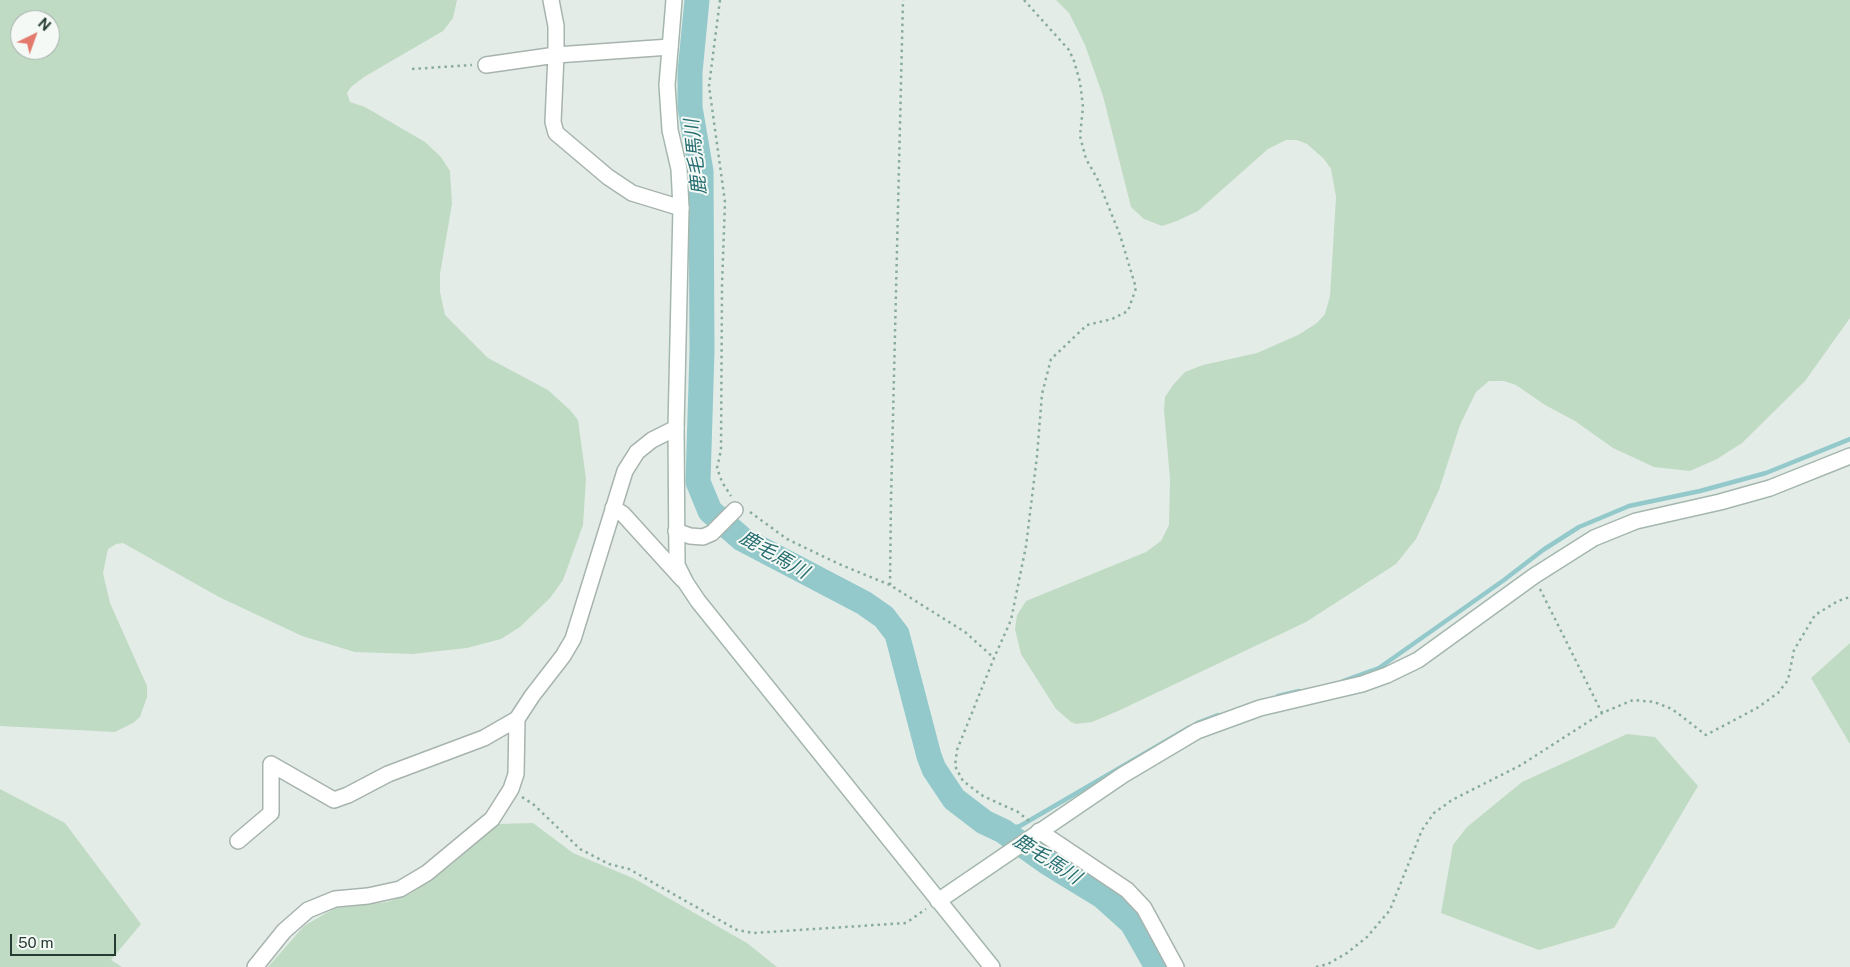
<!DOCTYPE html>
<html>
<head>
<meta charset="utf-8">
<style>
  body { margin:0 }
  #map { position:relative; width:1850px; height:967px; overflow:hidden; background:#e4ece8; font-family:"Public Sans",sans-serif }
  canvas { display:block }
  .north { position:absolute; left:10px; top:10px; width:50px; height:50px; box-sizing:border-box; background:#f5f9f6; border:1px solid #a2ada8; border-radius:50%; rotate:42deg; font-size:14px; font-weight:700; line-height:20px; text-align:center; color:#263c33 }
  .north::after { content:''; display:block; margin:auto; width:18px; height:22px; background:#e37a6c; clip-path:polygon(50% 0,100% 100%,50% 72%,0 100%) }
  .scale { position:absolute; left:10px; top:934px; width:106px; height:22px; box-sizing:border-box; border:2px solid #263c33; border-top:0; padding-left:6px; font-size:15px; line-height:18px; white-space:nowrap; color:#263c33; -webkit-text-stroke:4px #f5f9f6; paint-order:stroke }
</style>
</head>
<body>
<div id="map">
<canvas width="1850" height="967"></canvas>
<div class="north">N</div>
<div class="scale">50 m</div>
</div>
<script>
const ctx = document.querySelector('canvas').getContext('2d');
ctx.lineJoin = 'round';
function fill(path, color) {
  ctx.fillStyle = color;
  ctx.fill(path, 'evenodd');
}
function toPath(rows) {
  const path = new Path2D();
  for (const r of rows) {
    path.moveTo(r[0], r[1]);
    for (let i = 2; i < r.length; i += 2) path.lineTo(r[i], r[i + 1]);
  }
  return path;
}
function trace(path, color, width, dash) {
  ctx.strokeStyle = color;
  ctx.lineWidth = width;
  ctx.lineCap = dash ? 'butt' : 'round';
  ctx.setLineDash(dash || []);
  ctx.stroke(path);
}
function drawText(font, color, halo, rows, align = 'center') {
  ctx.font = font + ' "Public Sans","Noto Sans JP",sans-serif';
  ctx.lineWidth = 4;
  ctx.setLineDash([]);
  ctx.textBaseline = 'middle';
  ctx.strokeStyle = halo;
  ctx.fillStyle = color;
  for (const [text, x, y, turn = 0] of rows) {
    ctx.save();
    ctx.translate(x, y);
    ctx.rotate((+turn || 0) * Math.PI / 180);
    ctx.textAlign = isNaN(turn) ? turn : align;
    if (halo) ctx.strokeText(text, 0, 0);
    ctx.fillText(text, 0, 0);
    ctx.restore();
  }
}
fill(toPath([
  [0,0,457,0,453,18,443,31,364,77,351,87,347,93,350,102,365,107,425,142,441,157,450,171,452,204,440,274,440,292,445,315,488,358,548,390,570,410,578,420,586,479,583,525,563,580,550,598,520,627,501,639,467,648,412,654,355,652,302,636,219,597,123,543,116,544,108,549,103,573,110,603,147,686,147,697,140,717,133,723,115,732,0,726],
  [20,20,50,20,50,50,20,50],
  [1056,0,1850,0,1850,318,1805,381,1742,443,1717,459,1690,471,1654,467,1613,448,1575,421,1545,405,1516,385,1504,381,1489,381,1476,392,1460,425,1439,490,1416,539,1396,564,1306,622,1118,711,1092,722,1076,724,1071,722,1056,709,1021,654,1015,629,1017,615,1026,601,1146,552,1161,541,1169,525,1170,479,1164,410,1165,397,1173,385,1185,372,1203,365,1257,353,1298,335,1317,323,1325,314,1330,296,1336,197,1331,169,1324,159,1307,144,1297,140,1286,140,1268,149,1198,211,1177,221,1162,226,1144,219,1131,207,1103,96,1085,45,1069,13],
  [1850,643,1850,744,1811,678],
  [1627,734,1655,737,1698,786,1614,928,1539,950,1441,913,1453,845,1467,827,1522,782],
  [0,789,65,823,141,924,111,960,122,967,0,967],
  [533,823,573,853,635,879,747,943,777,967,268,967,304,926,335,908,387,902,410,894,451,865,497,824]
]), '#c0dbc4');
trace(toPath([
  [1343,681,1379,668,1504,580,1543,550,1579,527,1629,506,1700,491,1766,473,1850,439],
  [1278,696,1299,691],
  [1197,723,1218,715],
  [1003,831,1020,826,1190,727]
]), '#93c9cb', 4.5);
trace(toPath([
  [697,0,690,72,690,107,701,171,702,351,698,482,710,511,742,539,864,603,884,617,897,634,929,756,934,769,954,799,984,822,1003,831,1048,863,1102,896,1132,923,1157,967]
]), '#93c9cb', 25);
const street = toPath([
  [551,0,556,26,556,55,553,122,556,133,608,177,632,193,681,208],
  [486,65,556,55,670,47],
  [613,508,623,514,683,580],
  [676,531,690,536,703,537,712,533,735,510],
  [1039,831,1127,890,1144,908,1176,967],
  [238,841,271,813,271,764,334,800,348,795,388,774,484,738,517,719,532,696,563,656,573,639,625,471,637,452,652,440,676,428],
  [255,967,284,931,308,910,335,899,368,896,400,889,427,873,492,819,511,789,516,774,517,719]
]);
const secondary = toPath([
  [674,0,667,85,670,130,679,169,681,208,676,428,677,565,686,583,698,601,992,967],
  [938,901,1123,775,1197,731,1260,708,1362,684,1387,675,1418,660,1534,576,1594,538,1636,521,1720,502,1770,488,1850,456]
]);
trace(street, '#a7b4ae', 18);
trace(secondary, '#a4b7ae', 18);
trace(toPath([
  [720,0,709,86,725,202,722,285,721,450,717,468,722,482,731,496],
  [1024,0,1069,50,1074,61,1080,82,1083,107,1080,136,1086,159,1097,178,1120,235,1136,288,1128,311,1112,319,1087,325,1051,359,1042,394,1037,456,1026,546,1011,620,994,658,957,750,955,766,963,781,983,796,1018,812,1029,821],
  [412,69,472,65],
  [750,512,787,539,839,564,890,585,965,632,994,658],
  [890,585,891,500,903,0],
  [1540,589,1602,713],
  [522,797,533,804,580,849,609,864,629,869,737,930,753,933,906,923,926,909],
  [1316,967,1328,964,1347,953,1367,937,1390,910,1422,830,1434,813,1452,800,1521,765,1602,713,1633,700,1654,702,1672,709,1706,735,1757,708,1778,693,1788,680,1794,650,1815,615,1838,601,1850,597]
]), '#88ac9c', 2.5, [2.5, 4]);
trace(street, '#fff', 15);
trace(secondary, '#fff', 15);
drawText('italic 19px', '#266e71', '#f5f9f6', [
  ["鹿毛馬川",696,157,-96],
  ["鹿毛馬川",774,555,30],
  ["鹿毛馬川",1047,859,33]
]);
</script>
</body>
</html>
